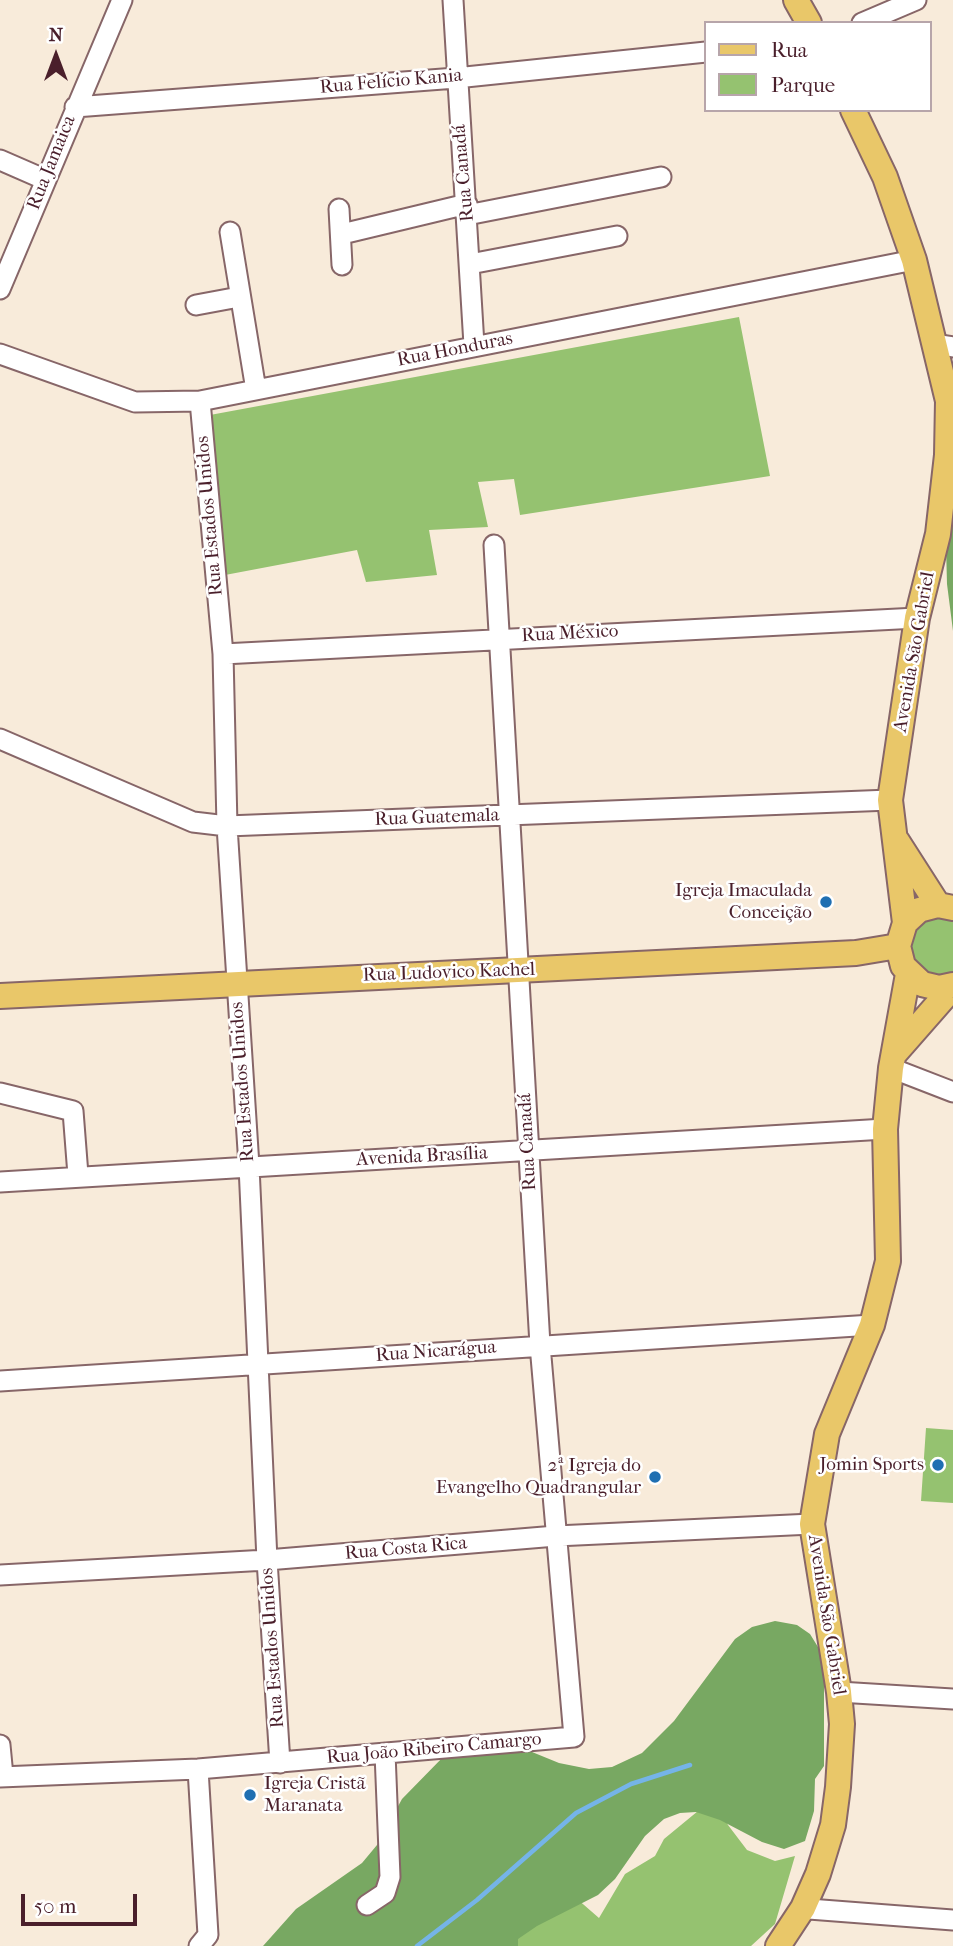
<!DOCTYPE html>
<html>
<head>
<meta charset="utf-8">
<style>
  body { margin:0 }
  #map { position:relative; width:953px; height:1946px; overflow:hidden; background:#f8ebda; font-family:"IM FELL French Canon",serif }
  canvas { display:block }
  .legend { position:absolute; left:704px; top:21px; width:228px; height:91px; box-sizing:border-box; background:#fff; border:2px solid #b7a5aa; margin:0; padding:9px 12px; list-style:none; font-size:21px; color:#4a1f2b }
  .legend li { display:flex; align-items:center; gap:14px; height:35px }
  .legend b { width:35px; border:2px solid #b7a5aa }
  .north { position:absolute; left:21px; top:21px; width:70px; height:70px; -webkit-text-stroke:5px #fff; paint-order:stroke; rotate:0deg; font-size:19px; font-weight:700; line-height:28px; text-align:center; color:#4a1f2b }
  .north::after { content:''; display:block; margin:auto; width:24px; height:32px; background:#4a1f2b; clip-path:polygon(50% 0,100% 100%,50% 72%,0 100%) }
  .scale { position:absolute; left:21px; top:1894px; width:116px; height:32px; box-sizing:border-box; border:4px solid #4a1f2b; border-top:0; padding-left:9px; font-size:21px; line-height:24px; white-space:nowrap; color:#4a1f2b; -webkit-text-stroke:5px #fff; paint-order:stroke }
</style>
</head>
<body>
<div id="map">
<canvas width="953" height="1946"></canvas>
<ul class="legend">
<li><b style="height:9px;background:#e9c769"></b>Rua</li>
<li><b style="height:19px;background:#95c270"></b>Parque</li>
</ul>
<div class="north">N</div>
<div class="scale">50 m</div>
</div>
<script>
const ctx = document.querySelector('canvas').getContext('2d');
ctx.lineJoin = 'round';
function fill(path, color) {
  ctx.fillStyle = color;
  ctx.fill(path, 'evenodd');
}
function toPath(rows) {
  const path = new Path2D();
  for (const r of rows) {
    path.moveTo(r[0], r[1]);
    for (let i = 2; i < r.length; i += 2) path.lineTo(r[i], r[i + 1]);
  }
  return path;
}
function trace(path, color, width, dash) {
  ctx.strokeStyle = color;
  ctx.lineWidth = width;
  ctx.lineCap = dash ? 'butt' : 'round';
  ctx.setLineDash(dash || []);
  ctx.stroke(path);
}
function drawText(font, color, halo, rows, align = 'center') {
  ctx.font = font + ' "IM FELL French Canon",serif';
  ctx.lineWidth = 5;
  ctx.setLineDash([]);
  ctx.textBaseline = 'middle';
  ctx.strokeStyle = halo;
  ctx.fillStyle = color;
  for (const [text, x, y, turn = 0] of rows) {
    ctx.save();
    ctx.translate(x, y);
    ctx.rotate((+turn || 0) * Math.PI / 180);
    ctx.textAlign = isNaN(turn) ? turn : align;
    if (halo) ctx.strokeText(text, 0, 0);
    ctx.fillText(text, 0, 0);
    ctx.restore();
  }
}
fill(toPath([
  [739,317,770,476,520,515,514,479,478,482,488,527,429,530,437,575,366,582,357,550,225,575,210,415],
  [953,914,953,980,919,976,906,932,913,922],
  [926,1428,953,1430,953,1503,921,1501],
  [715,1797,728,1825,747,1850,775,1861,795,1856,775,1924,751,1946,496,1946,576,1898,599,1918,625,1874,655,1856,664,1839]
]), '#95c270');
fill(toPath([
  [953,447,953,631,947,584,945,507],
  [775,1621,797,1625,810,1634,818,1647,824,1670,824,1766,815,1779,814,1811,805,1841,784,1849,762,1842,720,1820,696,1812,680,1813,664,1819,645,1836,615,1879,598,1895,537,1926,518,1939,518,1946,263,1946,296,1909,362,1863,377,1845,402,1799,445,1755,510,1743,559,1763,589,1769,612,1767,642,1753,674,1721,735,1639,752,1627]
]), '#78a862');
trace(toPath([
  [417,1946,477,1900,576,1813,631,1784,690,1765]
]), '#75b4e8', 4.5);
const minor = toPath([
  [453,0,474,345],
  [862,23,916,0],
  [75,107,456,78,706,52],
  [0,160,46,180],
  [339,209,342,265],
  [467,215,661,177],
  [230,232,256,390],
  [342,234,467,204],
  [470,264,617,236],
  [0,289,122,0],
  [196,305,239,297],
  [935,344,953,347],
  [0,354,135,402,200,401,914,260],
  [200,401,223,654,227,826,249,1166,267,1560,280,1763],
  [223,654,917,618],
  [0,739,193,822,227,826,890,800],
  [891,1068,953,1092],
  [0,1093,73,1111,78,1175],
  [0,1182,885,1129],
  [0,1381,872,1325],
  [0,1575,267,1560,556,1536,812,1524],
  [839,1692,953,1699],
  [0,1745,3,1776],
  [198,1769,208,1935,199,1946],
  [0,1777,198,1769,574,1737,540,1345,494,545],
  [367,1905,385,1893,390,1877,385,1753],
  [809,1909,953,1920]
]);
const major = toPath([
  [796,0,809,23],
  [853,110,885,177,914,260,948,401,947,455,938,534,917,618,890,800,905,923],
  [897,841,938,905],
  [953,908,938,905,919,910,905,923,898,946,903,966,922,984,939,988,953,985],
  [0,996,856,953,898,946],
  [896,1052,953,987],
  [778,1946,803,1908,818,1874,833,1825,838,1787,842,1724,839,1692,812,1524,827,1434,872,1325,888,1261,885,1129,891,1068,908,974]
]);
trace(minor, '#876668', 23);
trace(major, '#876668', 28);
trace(minor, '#fff', 19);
trace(major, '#e9c769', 24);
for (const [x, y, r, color] of [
  [826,902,7,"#1f6fb2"],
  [938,1465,7,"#1f6fb2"],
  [655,1477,7,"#1f6fb2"],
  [250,1795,7,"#1f6fb2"]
]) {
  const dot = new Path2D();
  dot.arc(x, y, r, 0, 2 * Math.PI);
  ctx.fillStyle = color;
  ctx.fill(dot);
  trace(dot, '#fff', 2.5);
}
drawText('19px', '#4a1f2b', '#fff', [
  ["Rua Felício Kania",391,82,-5],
  ["Rua Jamaica",52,163,-68],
  ["Rua Canadá",464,173,-95],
  ["Rua Honduras",455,350,-11],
  ["Rua Estados Unidos",210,516,-95],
  ["Rua México",570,634,-3],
  ["Avenida São Gabriel",915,652,-80],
  ["Rua Guatemala",437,818,-2],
  ["Rua Ludovico Kachel",449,973,-2],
  ["Rua Estados Unidos",243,1082,-94],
  ["Rua Canadá",528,1142,-93],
  ["Avenida Brasília",422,1157,-3],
  ["Rua Nicarágua",436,1352,-4],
  ["Rua Costa Rica",406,1549,-5],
  ["Avenida São Gabriel",826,1615,81],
  ["Rua Estados Unidos",273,1648,-94],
  ["Rua João Ribeiro Camargo",434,1749,-5]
]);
drawText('19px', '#4a1f2b', '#fff', [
  ["Igreja Imaculada",812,891],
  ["Conceição",812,913],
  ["Jomin Sports",924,1465],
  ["2ª Igreja do",641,1466],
  ["Evangelho Quadrangular",641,1488],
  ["Igreja Cristã",264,1784,"left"],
  ["Maranata",264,1806,"left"]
], 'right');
</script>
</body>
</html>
